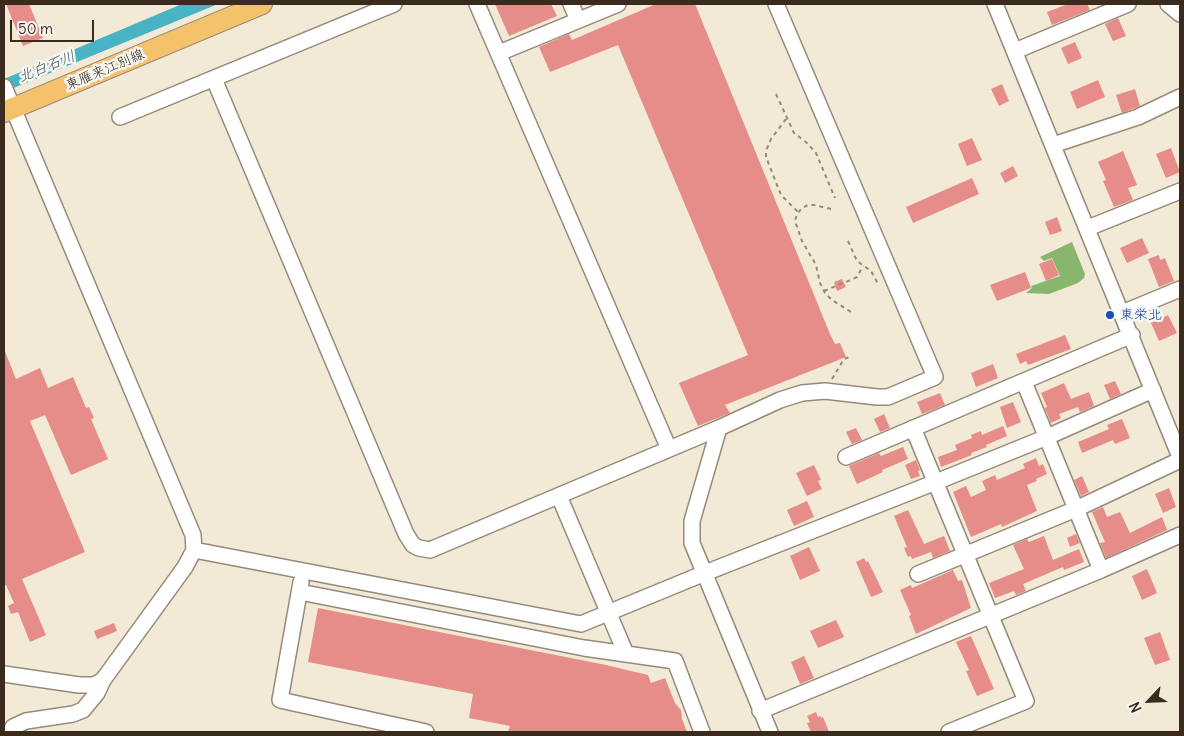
<!DOCTYPE html>
<html>
<head>
<meta charset="utf-8">
<style>
  body { margin:0 }
  #map { position:relative; width:1184px; height:736px; overflow:hidden; background:#f2e9d6; font-family:Delius,sans-serif }
  canvas { display:block }
  .frame { position:absolute; inset:0; border:5px solid #3b2a1e; pointer-events:none }
  .north { position:absolute; left:1124px; top:676px; width:50px; height:50px; -webkit-text-stroke:4px #f6f6f2; paint-order:stroke; rotate:245deg; font-size:14px; font-weight:700; line-height:20px; text-align:center; color:#3b2a1e }
  .north::after { content:''; display:block; margin:auto; width:18px; height:22px; background:#3b2a1e; clip-path:polygon(50% 0,100% 100%,50% 72%,0 100%) }
  .scale { position:absolute; left:10px; top:20px; width:84px; height:22px; box-sizing:border-box; border:2px solid #3b2a1e; border-top:0; padding-left:6px; font-size:15px; line-height:18px; white-space:nowrap; color:#3b2a1e; -webkit-text-stroke:4px #f6f6f2; paint-order:stroke }
</style>
</head>
<body>
<div id="map">
<canvas width="1184" height="736"></canvas>
<div class="frame"></div>
<div class="north">N</div>
<div class="scale">50 m</div>
</div>
<script>
const ctx = document.querySelector('canvas').getContext('2d');
ctx.lineJoin = 'round';
function fill(path, color) {
  ctx.fillStyle = color;
  ctx.fill(path, 'evenodd');
}
function toPath(rows) {
  const path = new Path2D();
  for (const r of rows) {
    path.moveTo(r[0], r[1]);
    for (let i = 2; i < r.length; i += 2) path.lineTo(r[i], r[i + 1]);
  }
  return path;
}
function trace(path, color, width, dash) {
  ctx.strokeStyle = color;
  ctx.lineWidth = width;
  ctx.lineCap = dash ? 'butt' : 'round';
  ctx.setLineDash(dash || []);
  ctx.stroke(path);
}
function drawText(font, color, halo, rows, align = 'center') {
  ctx.font = font + ' Delius,"Klee One",sans-serif';
  ctx.lineWidth = 5;
  ctx.setLineDash([]);
  ctx.textBaseline = 'middle';
  ctx.strokeStyle = halo;
  ctx.fillStyle = color;
  for (const [text, x, y, turn = 0] of rows) {
    ctx.save();
    ctx.translate(x, y);
    ctx.rotate((+turn || 0) * Math.PI / 180);
    ctx.textAlign = isNaN(turn) ? turn : align;
    if (halo) ctx.strokeText(text, 0, 0);
    ctx.fillText(text, 0, 0);
    ctx.restore();
  }
}
fill(toPath([
  [1072,242,1085,274,1084,278,1078,283,1049,294,1026,293,1032,288,1031,286,1060,276,1052,258,1044,261,1040,257]
]), '#89b66f');
fill(toPath([
  [182,4,218,4,4,92,4,79]
]), '#48b3c5');
fill(toPath([
  [6,4,29,4,43,38,23,46],
  [495,4,551,4,557,16,509,36],
  [656,4,695,4,830,334,835,344,840,343,846,357,725,405,730,413,698,426,679,383,748,355,618,45,550,72,539,47,569,34,572,40],
  [1068,4,1087,4,1090,10,1052,25,1047,12],
  [1118,18,1126,36,1113,41,1105,24],
  [1075,42,1082,58,1068,64,1061,48],
  [1098,80,1105,97,1077,109,1070,92],
  [1002,84,1009,101,999,106,991,89],
  [1135,89,1140,106,1122,113,1116,95],
  [972,138,982,160,967,166,958,144],
  [1171,148,1180,172,1166,178,1156,154],
  [1123,151,1137,185,1128,188,1133,200,1114,207,1103,181,1106,180,1098,162],
  [1013,166,1018,176,1005,183,1000,173],
  [972,178,979,194,913,223,906,207],
  [1057,217,1062,231,1050,235,1045,222],
  [1142,238,1149,253,1127,263,1120,248],
  [1159,255,1160,260,1165,258,1174,281,1159,287,1148,259],
  [1052,259,1059,275,1046,281,1039,264],
  [1025,272,1031,288,997,301,990,285],
  [842,279,846,287,837,291,834,282],
  [1168,315,1177,333,1159,341,1151,323],
  [1065,335,1071,349,1028,365,1026,361,1020,364,1016,354],
  [4,349,16,379,40,368,48,388,73,377,86,408,89,407,94,418,91,419,108,459,71,475,45,415,30,421,85,552,22,579,46,635,30,642,18,612,11,614,8,606,14,603,6,585,4,586],
  [993,364,998,378,976,387,971,373],
  [1115,381,1121,394,1110,399,1104,385],
  [1064,383,1071,399,1089,392,1094,406,1080,412,1078,407,1059,414,1061,418,1051,423,1045,408,1047,407,1041,393],
  [940,393,945,405,922,414,917,402],
  [1013,402,1021,422,1007,428,1000,407],
  [884,414,890,428,880,432,874,419],
  [1122,419,1130,438,1115,444,1113,440,1082,453,1078,442,1109,429,1107,425],
  [1003,426,1007,436,986,445,987,447,971,453,972,455,941,467,938,457,957,450,955,445,972,438,971,435,981,431,982,435],
  [856,428,862,440,852,444,846,432],
  [903,447,908,459,882,470,883,472,857,484,849,466,879,453,881,456],
  [1036,458,1039,466,1043,464,1047,474,1036,479,1037,481,1027,485,1037,511,1002,527,1001,524,971,537,953,492,966,486,971,497,986,490,982,481,995,475,997,480,1025,468,1023,464],
  [916,460,920,470,918,471,920,476,911,479,905,465],
  [814,465,821,480,818,481,822,489,807,496,796,473],
  [1082,476,1089,492,1081,496,1074,480],
  [1169,488,1176,507,1163,513,1155,494],
  [807,501,814,517,794,526,787,510],
  [1103,507,1107,517,1120,512,1130,533,1162,517,1167,530,1106,558,1100,543,1105,542,1092,512],
  [908,510,924,544,944,536,950,551,933,558,931,552,912,559,911,556,908,557,904,548,907,547,894,516],
  [1076,534,1080,543,1070,547,1067,538],
  [1044,536,1053,560,1079,549,1084,562,1064,570,1063,567,1023,584,1026,591,1016,595,1014,591,995,598,989,583,1024,569,1013,545,1027,539,1029,542],
  [809,547,820,571,800,580,790,556],
  [864,558,866,562,868,561,883,592,871,597,856,562],
  [1147,569,1157,593,1142,600,1132,576],
  [953,570,958,581,962,580,971,608,916,634,909,616,911,615,900,590,911,585,912,588],
  [318,608,606,665,648,675,651,683,665,678,675,703,681,710,682,719,687,732,508,732,510,726,469,718,473,694,308,662],
  [836,620,844,637,818,648,810,631],
  [114,623,117,631,97,639,94,631],
  [1160,632,1170,660,1155,665,1144,638],
  [971,636,994,689,977,696,966,671,969,670,956,642],
  [804,656,814,678,800,684,791,662],
  [816,712,818,717,821,716,821,718,823,717,829,732,811,732,807,723,810,722,807,716]
]), '#e68d89');
const minor = toPath([
  [477,4,669,449],
  [571,4,578,20],
  [995,4,1180,457],
  [1168,4,1180,14],
  [1015,51,1128,4],
  [499,53,618,4],
  [214,79,406,534,413,545,419,548,430,550,719,428,780,400,802,393,825,391,877,397,888,397,935,377,776,4],
  [4,87,193,535,194,550,185,567,103,680,94,685,79,685,4,674],
  [120,117,394,4],
  [1053,145,1138,117,1180,97],
  [1088,228,1180,191],
  [1122,313,1180,289],
  [1024,382,1101,570],
  [719,428,692,521,692,543,770,732],
  [913,428,1026,701,949,732],
  [846,457,1132,335],
  [559,496,626,654],
  [194,550,581,624,705,573,936,482,1047,437,1153,390],
  [918,574,1076,509,1180,460],
  [301,582,280,700,426,732],
  [300,592,584,648,675,661,702,732],
  [760,711,1101,570,1180,535],
  [10,732,13,727,26,721,73,714,83,710,97,693,104,678]
]);
const major = toPath([
  [4,112,262,4]
]);
trace(minor, '#968a7a', 18);
trace(major, '#968a7a', 22);
trace(toPath([
  [776,94,794,133,807,143,816,153,835,198],
  [786,119,771,139,766,151,766,157,781,195,798,212],
  [831,209,814,205,808,205,802,208,797,214,795,221,802,241,816,265,820,283,825,293,832,300,851,312],
  [848,241,857,261,871,271,878,284],
  [824,291,853,279,857,277,863,266],
  [832,379,844,359,852,356]
]), '#968a7a', 2, [4, 4]);
trace(minor, '#fff', 15);
trace(major, '#f3c26a', 20);
for (const [x, y, r, color] of [
  [1110,315,5,"#1a4fb4"]
]) {
  const dot = new Path2D();
  dot.arc(x, y, r, 0, 2 * Math.PI);
  ctx.fillStyle = color;
  ctx.fill(dot);
  trace(dot, '#f6f6f2', 2);
}
drawText('14px', '#3b2a1e', '#f6f6f2', [
  ["東雁来江別線",105,70,-23]
]);
drawText('14px', '#164399', '#f6f6f2', [
  ["東栄北",1120,315]
], 'left');
drawText('italic 15px', '#405a58', '#f6f6f2', [
  ["北白石川",47,67,-22]
]);
</script>
</body>
</html>
